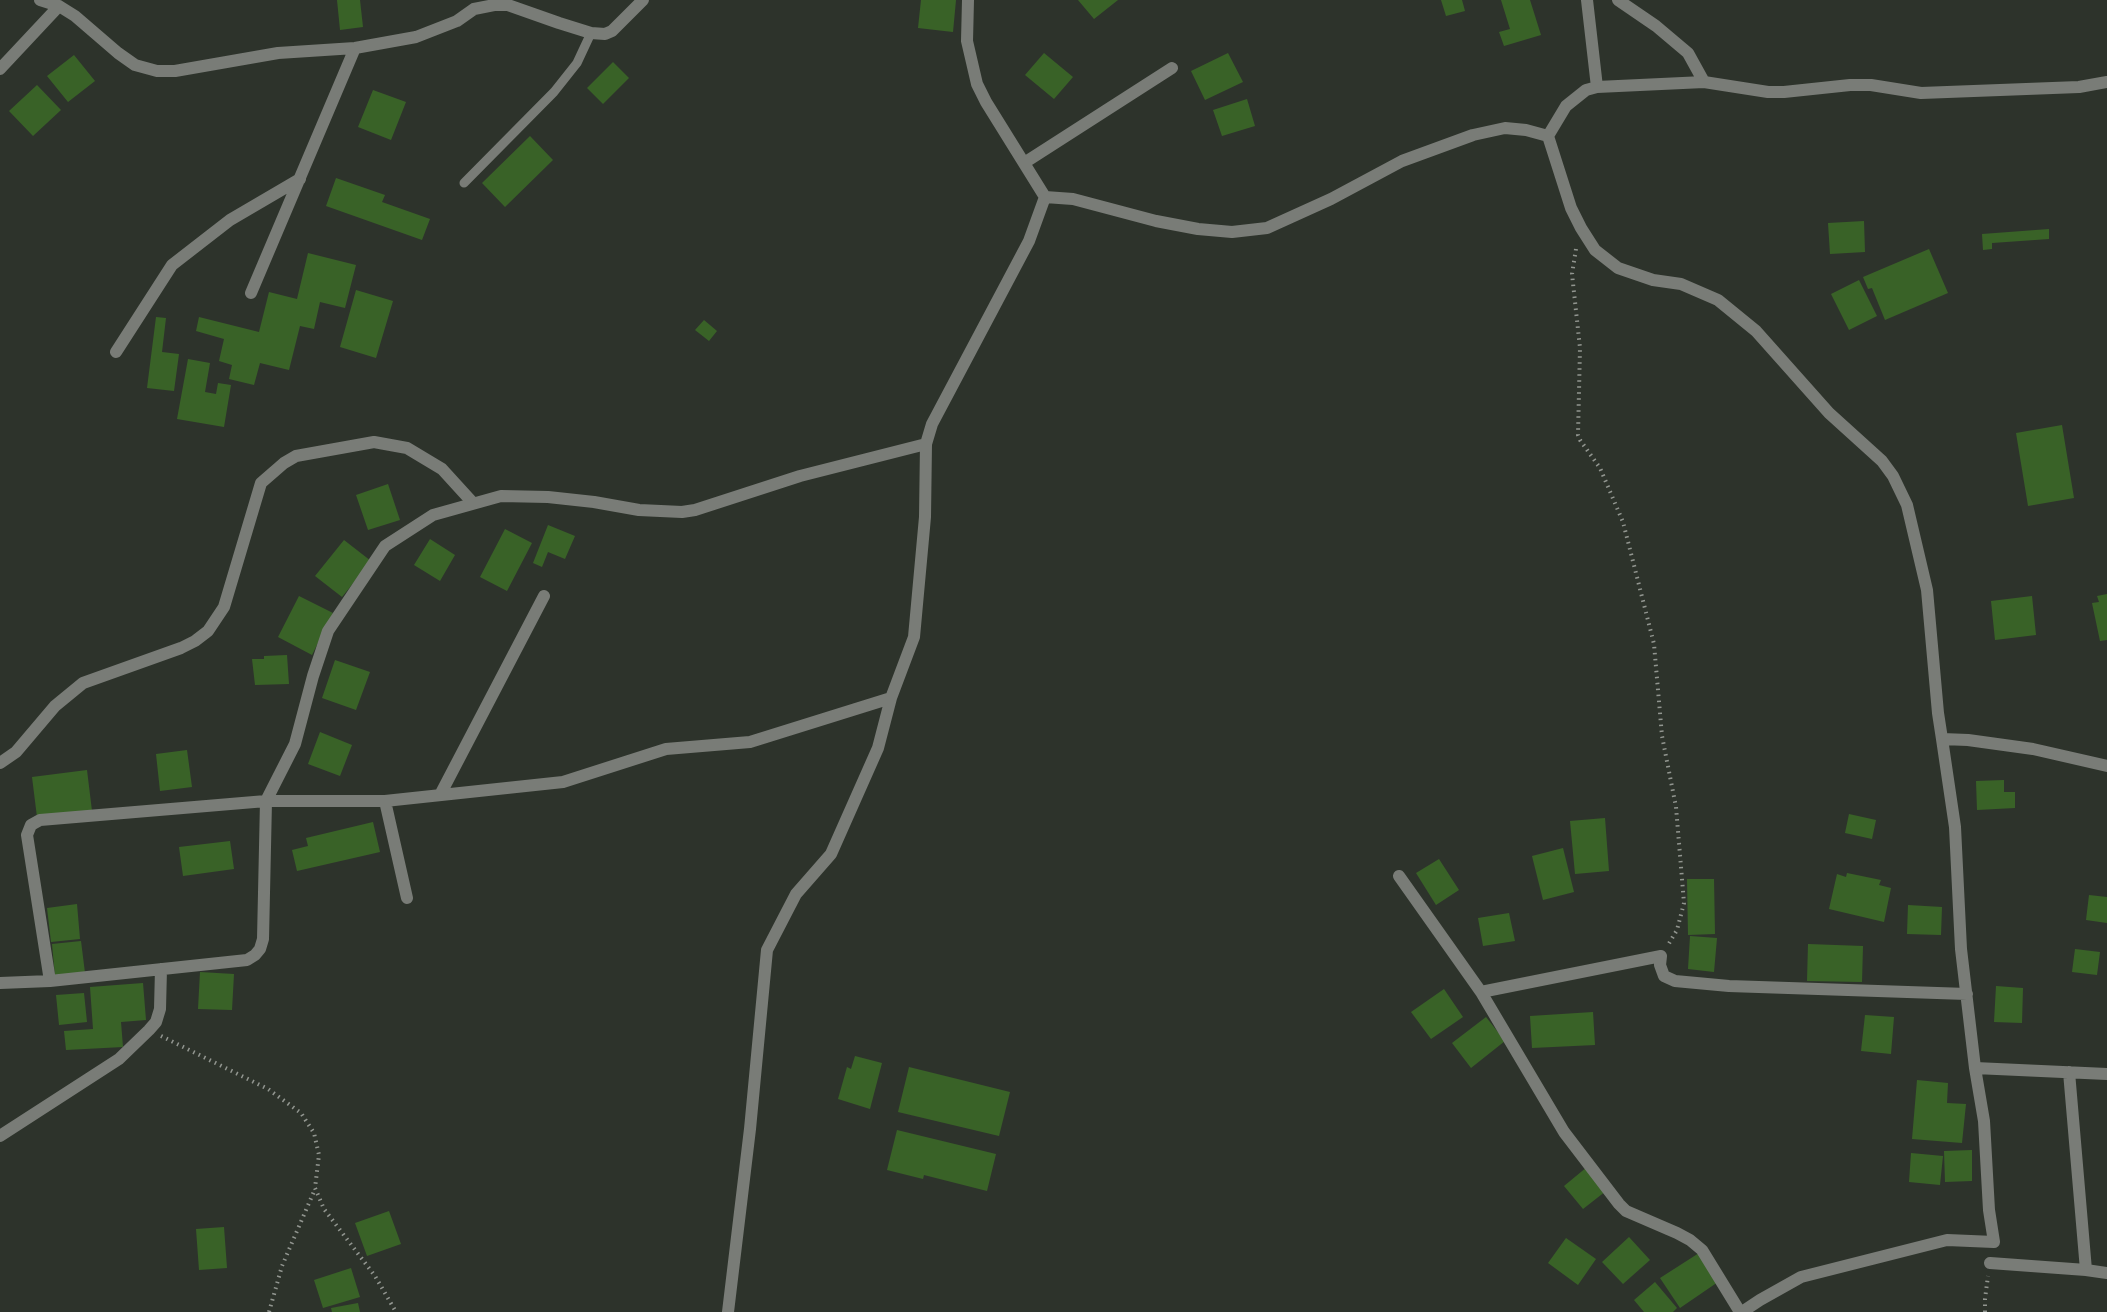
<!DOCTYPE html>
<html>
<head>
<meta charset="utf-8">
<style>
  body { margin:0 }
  canvas { display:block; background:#2d332b }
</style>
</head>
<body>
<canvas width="2107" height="1312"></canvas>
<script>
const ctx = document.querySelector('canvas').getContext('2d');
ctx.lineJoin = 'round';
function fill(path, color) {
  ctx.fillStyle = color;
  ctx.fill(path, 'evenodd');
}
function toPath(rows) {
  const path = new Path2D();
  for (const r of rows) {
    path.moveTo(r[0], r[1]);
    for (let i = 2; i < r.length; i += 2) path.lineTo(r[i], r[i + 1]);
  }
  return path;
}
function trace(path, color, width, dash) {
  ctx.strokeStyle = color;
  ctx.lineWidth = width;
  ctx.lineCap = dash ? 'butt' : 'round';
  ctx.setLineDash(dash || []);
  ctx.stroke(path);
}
fill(toPath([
  [337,0,360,0,363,27,340,30],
  [921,0,956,0,953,32,918,28],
  [1078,0,1118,0,1094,19],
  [1441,0,1462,0,1465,11,1446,16],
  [1501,0,1530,0,1541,35,1504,46,1499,32,1510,29],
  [1044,53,1073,77,1054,99,1025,75],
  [1228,53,1243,82,1205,100,1191,71],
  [74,55,95,81,68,102,47,76],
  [613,62,629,78,603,104,587,88],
  [37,85,61,110,33,136,9,111],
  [373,90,406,102,391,140,358,127],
  [1247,99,1255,126,1222,136,1213,110],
  [530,136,553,160,505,207,482,183],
  [336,178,385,195,382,202,430,219,422,240,326,206],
  [1864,221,1865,252,1830,254,1828,223],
  [2049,229,2049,239,1992,243,1992,249,1983,250,1982,234],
  [1929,249,1948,293,1885,320,1872,288,1868,289,1863,277],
  [308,253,356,265,345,308,320,302,314,329,300,326,289,370,260,363,254,385,229,379,232,365,219,361,224,339,196,331,199,317,259,332,269,292,297,299],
  [1859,280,1877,316,1849,330,1831,294],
  [356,290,393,301,376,358,340,347],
  [156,317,166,318,162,352,179,354,174,391,147,388],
  [704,320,717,331,709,341,695,330],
  [188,359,210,363,205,392,216,394,218,383,231,385,224,427,177,419],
  [2062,425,2074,498,2028,506,2016,433],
  [388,484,400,520,368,530,356,495],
  [548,525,575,536,565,559,548,552,542,567,533,563],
  [505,529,532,543,507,591,480,577],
  [430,539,455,555,440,581,414,565],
  [344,540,371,561,342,597,315,576],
  [2107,594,2107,640,2100,641,2092,603,2099,602,2097,596],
  [299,596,333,613,312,655,278,637],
  [2032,596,2036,635,1995,640,1991,601],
  [287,655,289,684,255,685,252,659,264,659,264,656],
  [335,660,370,672,356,710,322,698],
  [320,732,352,745,340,776,308,764],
  [187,750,192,787,160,791,156,754],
  [87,770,92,811,37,817,32,777],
  [2004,780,2004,792,2015,792,2015,808,1977,810,1976,781],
  [1849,814,1876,820,1872,839,1845,833],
  [1605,818,1609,871,1575,874,1570,821],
  [373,822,380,852,297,871,292,850,308,846,306,838],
  [230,841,234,869,183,876,179,847],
  [1563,848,1574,892,1543,900,1532,856],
  [1439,859,1459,890,1436,905,1416,873],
  [1847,873,1881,880,1879,885,1891,888,1884,922,1829,909,1837,874,1846,877],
  [1687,879,1714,879,1715,934,1688,935],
  [2089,895,2107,897,2107,923,2086,920],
  [77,904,80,939,51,942,47,908],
  [1908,905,1942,907,1941,935,1907,934],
  [1509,913,1515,941,1483,946,1478,918],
  [1690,936,1717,938,1714,972,1688,969],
  [81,941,85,973,55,976,52,944],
  [1808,944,1863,946,1862,982,1807,981],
  [2075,949,2100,952,2097,975,2072,972],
  [200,972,234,974,232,1010,198,1009],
  [143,983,146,1020,121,1022,123,1047,66,1050,64,1031,93,1029,90,987],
  [1996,986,2023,988,2022,1023,1994,1022],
  [1444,989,1463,1017,1431,1039,1411,1012],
  [84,993,87,1022,59,1025,56,995],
  [1593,1012,1595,1045,1532,1048,1530,1016],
  [1865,1015,1894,1017,1891,1054,1861,1051],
  [1486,1017,1505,1041,1471,1068,1452,1043],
  [855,1056,882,1063,870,1109,838,1099,847,1067,851,1069],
  [909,1067,1010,1092,999,1136,898,1112],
  [1917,1080,1948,1083,1947,1103,1966,1104,1962,1143,1912,1139],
  [897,1130,996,1154,987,1191,924,1175,923,1179,887,1170],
  [1972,1150,1972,1181,1945,1182,1944,1151],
  [1911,1153,1943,1156,1940,1185,1909,1182],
  [1587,1167,1606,1191,1583,1209,1564,1186],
  [389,1211,401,1244,367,1256,355,1223],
  [224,1227,227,1268,199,1270,196,1229],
  [1629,1237,1650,1260,1623,1284,1602,1262],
  [1566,1238,1596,1259,1578,1285,1548,1263],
  [1699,1253,1718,1282,1680,1308,1660,1278],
  [351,1268,360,1297,323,1308,314,1280],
  [1655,1282,1677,1308,1673,1312,1644,1312,1634,1300],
  [358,1303,360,1312,332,1312,331,1308]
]), '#396227');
trace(toPath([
  [1576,249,1572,274,1580,348,1578,435,1580,440,1600,468,1623,522,1654,644,1662,736,1676,807,1684,903,1677,930,1668,945],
  [161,1036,268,1089,301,1113,314,1133,319,1155,315,1188,324,1209,375,1276,396,1312],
  [269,1312,282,1266,315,1189],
  [1985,1312,1985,1299,1988,1276]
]), '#929690', 4, [1.5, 4.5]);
trace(toPath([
  [464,183,554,92,577,63,591,33]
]), '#797c77', 9);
trace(toPath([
  [40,0,59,6,75,16,118,53,135,65,157,71,175,71,278,53,355,48,416,37,457,21,474,9,494,5,508,5,559,23,591,33,605,34,612,31,643,0],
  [968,0,967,41,977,84,986,102,1045,197],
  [1587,0,1597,87],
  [1618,0,1656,26,1688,53,1704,82],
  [0,69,59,6],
  [1548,136,1566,106,1586,90,1597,87,1704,82,1768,92,1784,92,1850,85,1871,85,1921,93,2079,87,2107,82],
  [1024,163,1172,68],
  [251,293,355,48],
  [116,352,172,265,230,220,300,179],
  [0,763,16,752,55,706,83,683,181,648,195,641,208,631,224,607,261,483,284,463,296,456,374,442,407,448,442,469,473,503],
  [440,795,544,596],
  [385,801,407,898],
  [1399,876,1481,992,1564,1132,1619,1204,1626,1211,1677,1233,1690,1240,1702,1250,1740,1312],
  [50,981,27,835,31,825,40,820,266,801,385,801,563,782,666,749,750,742,891,698],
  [0,983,50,981,247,960,255,955,260,949,263,939,266,801,295,744,313,676,328,631,385,546,433,515,501,496,548,497,594,502,639,510,682,512,695,510,800,476,926,444],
  [1481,992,1661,956,1660,965,1664,976,1675,981,1729,986,1967,994],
  [1975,1068,2107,1074],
  [2069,1072,2086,1270],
  [0,1136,119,1059,149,1030,156,1022,160,1009,161,969],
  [1990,1263,2086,1270,2107,1273],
  [728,1312,750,1129,767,950,796,894,831,854,878,748,891,698,914,637,925,517,926,444,932,424,1029,241,1045,197,1073,199,1156,221,1198,229,1232,232,1267,228,1331,199,1402,161,1473,135,1505,128,1526,130,1548,136,1571,208,1581,228,1595,250,1618,268,1653,280,1681,284,1718,300,1756,331,1829,413,1882,461,1893,476,1907,505,1927,590,1938,713,1942,739,1968,740,2033,749,2107,766],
  [1742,1312,1760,1300,1801,1277,1947,1240,1994,1242,1989,1210,1984,1121,1975,1068,1961,949,1955,827,1942,739]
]), '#797c77', 12);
</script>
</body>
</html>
